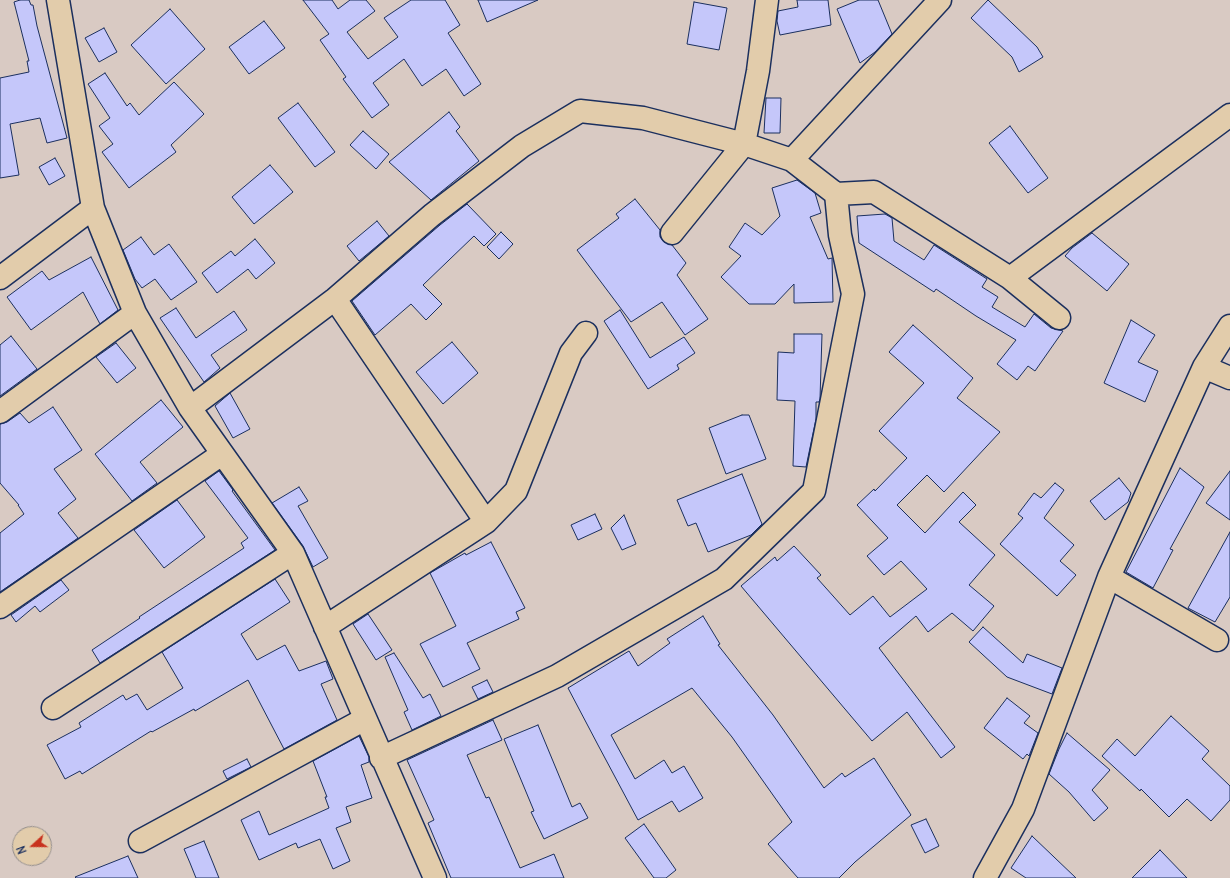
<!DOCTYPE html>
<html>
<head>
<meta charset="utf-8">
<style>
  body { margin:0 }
  #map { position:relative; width:1230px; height:878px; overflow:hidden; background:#d9cac3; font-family:Delius,sans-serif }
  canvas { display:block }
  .north { position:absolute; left:12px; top:826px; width:40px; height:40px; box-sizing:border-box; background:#e2ccab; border:1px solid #928d8c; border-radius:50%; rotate:249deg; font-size:11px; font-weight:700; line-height:16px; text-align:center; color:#1b2f5e }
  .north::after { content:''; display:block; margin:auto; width:14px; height:18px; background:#c8321e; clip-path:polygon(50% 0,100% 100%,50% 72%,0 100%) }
</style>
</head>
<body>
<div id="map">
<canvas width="1230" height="878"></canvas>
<div class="north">N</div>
</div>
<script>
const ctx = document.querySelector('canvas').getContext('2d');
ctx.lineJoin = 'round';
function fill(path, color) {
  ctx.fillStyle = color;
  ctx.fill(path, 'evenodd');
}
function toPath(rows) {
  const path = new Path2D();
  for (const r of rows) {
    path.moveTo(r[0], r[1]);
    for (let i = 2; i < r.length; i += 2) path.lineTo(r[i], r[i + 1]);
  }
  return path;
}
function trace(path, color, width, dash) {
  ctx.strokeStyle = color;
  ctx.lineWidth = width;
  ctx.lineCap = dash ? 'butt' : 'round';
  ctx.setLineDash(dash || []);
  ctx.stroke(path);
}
const building = toPath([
  [20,0,29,0,31,5,33,5,37,26,67,138,47,143,40,118,10,124,19,175,0,178,0,78,29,72,27,61,29,61,14,2,20,0],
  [303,0,332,0,338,9,350,0,366,0,375,11,347,32,368,59,398,37,384,18,411,0,445,0,460,25,448,33,481,84,464,96,446,69,422,86,404,59,373,83,389,105,372,118,343,79,346,77,320,40,329,34,303,0],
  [478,0,538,0,487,22,478,0],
  [797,0,828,0,831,25,780,35,777,21,778,11,798,7,797,0],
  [859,0,878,0,892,34,875,52,860,63,837,9,859,0],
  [988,0,1037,47,1043,57,1019,72,1012,57,971,18,988,0],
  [694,2,727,8,719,50,687,44,694,2],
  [170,9,205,49,166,84,131,45,170,9],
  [264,21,285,48,249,74,229,47,264,21],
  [104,28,117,52,99,62,85,38,104,28],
  [105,73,127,106,130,103,139,115,174,82,204,114,171,145,176,152,129,188,102,152,113,144,99,126,110,118,88,84,105,73],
  [766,98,781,98,780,133,764,133,766,98],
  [298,103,335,152,315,167,278,118,298,103],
  [449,112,460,127,456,131,479,161,431,200,389,162,449,112],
  [1010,126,1048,178,1028,193,989,143,1010,126],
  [363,131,389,154,376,169,350,145,363,131],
  [55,158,65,176,49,185,39,167,55,158],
  [270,165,293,192,254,224,232,197,270,165],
  [797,180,815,193,821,213,810,217,828,259,832,258,833,302,794,303,794,284,775,304,749,304,721,277,741,256,729,247,745,223,762,235,780,216,772,188,797,180],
  [635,199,660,230,660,237,664,242,672,245,686,263,677,275,708,319,685,335,662,302,631,322,577,250,619,218,616,214,635,199],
  [467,204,496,234,484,246,474,236,423,285,442,304,426,320,411,304,375,335,352,301,440,225,467,204],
  [885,214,892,218,894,241,924,260,934,245,987,279,982,287,998,297,992,307,1025,327,1034,314,1051,328,1063,331,1035,371,1028,366,1017,380,997,364,1016,340,976,316,936,289,934,292,859,243,857,216,885,214],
  [377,221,389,236,359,261,347,246,377,221],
  [501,232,513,244,499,259,487,247,501,232],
  [1092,233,1129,264,1107,291,1065,256,1072,248,1092,233],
  [141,237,154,255,169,244,197,282,171,300,155,279,142,288,135,279,123,250,141,237],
  [255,239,275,263,256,279,248,269,217,293,202,273,231,251,235,256,255,239],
  [91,257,118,310,100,324,83,292,31,330,7,297,42,271,49,280,91,257],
  [176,308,196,338,234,311,247,330,211,355,220,368,204,382,160,318,176,308],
  [620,310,650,358,684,337,695,353,677,365,679,369,648,389,604,321,620,310],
  [1131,320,1155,335,1138,362,1158,371,1145,402,1104,383,1131,320],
  [913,325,973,378,957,398,1000,432,944,492,927,475,897,505,925,533,963,492,976,505,959,522,995,555,969,585,994,606,973,631,952,613,928,632,916,616,879,648,955,747,941,758,907,712,872,741,741,586,775,557,777,561,794,546,821,575,817,578,850,615,873,596,890,617,927,589,901,561,884,575,867,556,888,538,857,505,874,489,875,491,907,458,879,431,924,383,889,352,913,325],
  [794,334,822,334,820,399,819,402,816,402,816,419,806,467,793,466,795,401,777,400,778,352,794,353,794,334],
  [11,336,37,369,0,396,0,345,11,336],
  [452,342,478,373,443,404,416,372,452,342],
  [116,343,136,368,117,383,96,357,116,343],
  [230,393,250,429,233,438,215,406,230,393],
  [161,400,183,427,140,462,157,483,132,501,95,454,161,400],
  [53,407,82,450,54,469,76,499,58,513,78,538,0,592,0,533,24,514,18,505,19,505,0,483,0,424,7,422,20,413,29,423,53,407],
  [742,415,749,415,766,459,726,474,709,428,742,415],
  [1180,468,1204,487,1170,549,1173,550,1153,588,1126,572,1180,468],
  [219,471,233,490,232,491,275,550,100,663,92,650,140,618,139,617,244,548,241,543,248,538,205,481,219,471],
  [1230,471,1230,520,1206,503,1230,471],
  [742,474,762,524,751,535,708,552,696,523,688,526,677,500,742,474],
  [1119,478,1131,493,1128,502,1105,520,1090,501,1119,478],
  [1055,483,1064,490,1044,518,1074,545,1060,561,1076,575,1057,596,1000,544,1023,518,1018,514,1034,493,1041,498,1055,483],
  [299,487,308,501,298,506,328,558,313,567,303,546,272,503,299,487],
  [177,500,205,537,164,568,134,530,177,500],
  [595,514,602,529,578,540,571,525,595,514],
  [624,515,636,544,622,550,611,528,624,515],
  [1230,532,1230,597,1215,622,1188,608,1230,532],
  [491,542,525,608,516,612,519,619,467,643,480,669,443,687,420,644,456,626,430,573,465,553,466,555,491,542],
  [275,579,290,602,241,634,257,660,285,645,299,671,326,661,333,679,321,684,337,720,284,749,248,680,195,711,194,709,152,732,151,731,82,774,80,771,65,779,47,745,81,727,79,723,123,695,126,700,137,694,147,710,183,688,162,652,275,579],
  [61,580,69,590,40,612,35,606,16,622,11,615,61,580],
  [368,614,392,650,376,660,353,624,368,614],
  [703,616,720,644,718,645,773,715,824,788,842,773,845,777,874,758,911,815,855,862,839,878,798,878,768,844,792,822,732,737,692,688,611,735,635,779,664,760,672,773,684,766,703,798,679,812,672,801,638,820,598,745,568,688,629,651,638,666,670,643,667,639,703,616],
  [983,627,1023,663,1027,654,1062,668,1052,694,1007,677,969,642,983,627],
  [394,653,423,698,430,694,441,716,412,730,404,712,408,710,385,657,394,653],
  [487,680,493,692,478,699,472,687,487,680],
  [1007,698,1030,716,1024,723,1038,733,1029,756,1027,754,1023,759,984,728,1007,698],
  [1171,716,1209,751,1202,759,1230,786,1230,800,1211,821,1187,799,1169,817,1141,789,1140,791,1102,756,1117,739,1135,756,1171,716],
  [493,720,502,740,467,755,486,798,489,797,520,868,554,854,564,878,451,878,428,823,434,820,407,760,493,720],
  [538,725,572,807,580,803,588,818,544,839,531,812,534,811,504,739,538,725],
  [1067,733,1110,770,1092,790,1108,808,1094,821,1069,792,1049,774,1059,749,1067,733],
  [359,736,369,757,369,762,361,765,372,798,346,807,351,822,336,828,350,861,333,869,320,839,298,848,296,843,259,860,241,820,259,811,269,835,329,808,325,797,327,797,313,761,359,736],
  [247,759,251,767,227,779,223,771,247,759],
  [926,819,939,846,925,853,911,825,926,819],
  [644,824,676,870,666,878,654,878,625,838,644,824],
  [1032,836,1076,878,1026,878,1011,868,1032,836],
  [204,841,213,863,219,878,196,878,190,863,184,849,204,841],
  [1160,850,1187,878,1132,878,1160,850],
  [128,856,138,878,76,878,75,877,128,856]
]);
fill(building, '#c5c7fa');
trace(building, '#1b2f5e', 1);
const minor = toPath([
  [58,0,93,208,135,313,190,408,293,553,435,878],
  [792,160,940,0],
  [836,194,874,192,1010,278,1059,318],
  [672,233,744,144,758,71,767,0],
  [0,278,93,208],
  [1010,278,1230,115],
  [335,299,486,522],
  [1204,367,1230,378],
  [190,408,335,299,432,215,522,146,580,111,643,118,744,144,792,160,836,194,840,235,853,294,814,491,724,579,557,676,381,758],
  [0,412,135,313],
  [1109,577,1217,640],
  [0,607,222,454],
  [325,627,486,522,516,491,571,353,586,333],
  [53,708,293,553],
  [140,841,365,719],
  [985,878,1023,809,1109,577,1204,367,1230,326]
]);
trace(minor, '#1b2f5e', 25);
trace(minor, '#e2ccab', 22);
</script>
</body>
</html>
